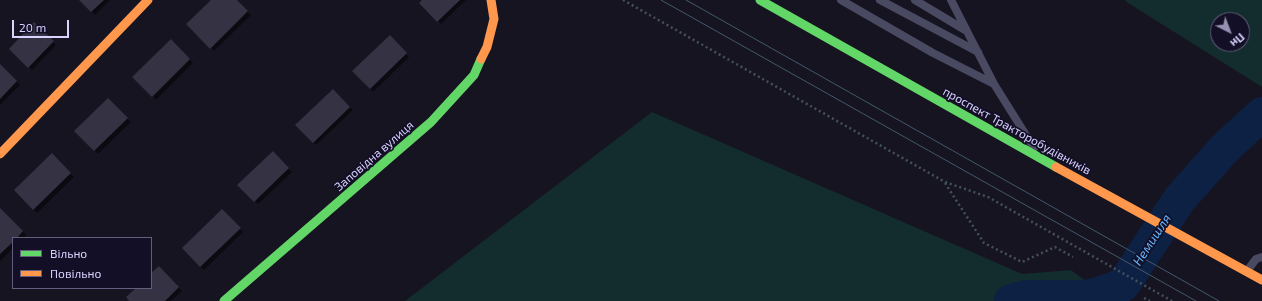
<!DOCTYPE html>
<html>
<head>
<meta charset="utf-8">
<style>
  body { margin:0 }
  #map { position:relative; width:1262px; height:301px; overflow:hidden; background:#161421; font-family:"Exo 2",sans-serif }
  canvas { display:block }
  .legend { position:absolute; left:12px; top:237px; width:140px; height:52px; box-sizing:border-box; background:#130f26; border:1px solid #625e7d; margin:0; padding:5px 7px; list-style:none; font-size:12px; color:#d9d4ff }
  .legend li { display:flex; align-items:center; gap:8px; height:20px }
  .legend b { width:20px; border:1px solid #625e7d }
  .north { position:absolute; left:1210px; top:12px; width:40px; height:40px; box-sizing:border-box; background:#130f26; border:1px solid #625e7d; border-radius:50%; rotate:138deg; font-size:11px; font-weight:700; line-height:16px; text-align:center; color:#d9d4ff }
  .north::after { content:''; display:block; margin:auto; width:14px; height:18px; background:#9591b1; clip-path:polygon(50% 0,100% 100%,50% 72%,0 100%) }
  .scale { position:absolute; left:12px; top:20px; width:57px; height:18px; box-sizing:border-box; border:2px solid #d9d4ff; border-top:0; padding-left:5px; font-size:12px; line-height:14px; white-space:nowrap; color:#d9d4ff; -webkit-text-stroke:3px #130f26; paint-order:stroke }
</style>
</head>
<body>
<div id="map">
<canvas width="1262" height="301"></canvas>
<ul class="legend">
<li><b style="height:5px;background:#63d668"></b>Вільно</li>
<li><b style="height:5px;background:#ff974d"></b>Повільно</li>
</ul>
<div class="north">Пн</div>
<div class="scale">20 m</div>
</div>
<script>
const ctx = document.querySelector('canvas').getContext('2d');
ctx.lineJoin = 'round';
function fill(path, color) {
  ctx.fillStyle = color;
  ctx.fill(path, 'evenodd');
}
function toPath(rows) {
  const path = new Path2D();
  for (const r of rows) {
    path.moveTo(r[0], r[1]);
    for (let i = 2; i < r.length; i += 2) path.lineTo(r[i], r[i + 1]);
  }
  return path;
}
function trace(path, color, width, dash) {
  ctx.strokeStyle = color;
  ctx.lineWidth = width;
  ctx.lineCap = dash ? 'butt' : 'round';
  ctx.setLineDash(dash || []);
  ctx.stroke(path);
}
function drawText(font, color, halo, rows, align = 'center') {
  ctx.font = font + ' "Exo 2",sans-serif';
  ctx.lineWidth = 3.5;
  ctx.setLineDash([]);
  ctx.textBaseline = 'middle';
  ctx.strokeStyle = halo;
  ctx.fillStyle = color;
  for (const [text, x, y, turn = 0] of rows) {
    ctx.save();
    ctx.translate(x, y);
    ctx.rotate((+turn || 0) * Math.PI / 180);
    ctx.textAlign = isNaN(turn) ? turn : align;
    if (halo) ctx.strokeText(text, 0, 0);
    ctx.fillText(text, 0, 0);
    ctx.restore();
  }
}
fill(toPath([
  [1125,0,1262,0,1262,87,1128,3],
  [1218,20,1242,20,1242,44,1218,44],
  [652,112,1022,274,1071,270,1102,293,1119,301,405,301]
]), '#132c2d');
fill(toPath([
  [81,0,110,0,95,15],
  [213,0,236,0,251,15,214,51,188,24],
  [423,0,466,0,441,24,420,3],
  [34,24,56,45,32,70,10,49],
  [390,37,409,57,373,92,354,71],
  [171,41,193,63,156,100,134,77],
  [0,65,20,85,0,105],
  [333,90,353,110,316,145,297,125],
  [108,99,131,122,98,154,76,131],
  [273,152,292,172,258,204,239,185],
  [52,155,74,177,37,213,15,190],
  [0,209,26,235,23,238,13,238,13,248,0,261],
  [222,210,243,232,204,270,183,248],
  [159,267,182,291,171,301,131,301,137,288,151,288,151,275]
]), '#0007');
trace(toPath([
  [1011,301,1027,297,1084,297,1102,293,1123,285,1179,200,1224,149,1262,114]
]), '#0d2144', 34);
fill(toPath([
  [79,0,104,0,91,12],
  [211,0,237,0,248,11,210,49,186,24],
  [422,0,460,0,437,22,419,3],
  [34,22,54,41,28,68,9,49],
  [390,35,407,53,370,89,352,71],
  [171,39,190,59,152,97,132,77],
  [0,64,17,81,0,99],
  [333,89,350,107,313,143,295,125],
  [108,98,128,118,94,151,74,131],
  [273,151,289,168,254,202,237,185],
  [52,153,71,173,33,210,14,190],
  [0,208,23,231,17,238,13,238,13,242,0,254],
  [222,209,241,228,200,267,182,248],
  [159,266,179,287,165,301,129,301,126,297,136,288,151,288,151,273]
]), '#343243');
trace(toPath([
  [623,0,945,182,988,197,1172,301],
  [945,183,984,243,1022,262,1055,247,1073,257],
  [1144,298,1150,301]
]), '#44505f', 2.5, [2, 3]);
trace(toPath([
  [841,0,933,53,994,84],
  [880,0,978,52],
  [915,0,965,30],
  [951,0,994,84,1034,148],
  [1247,271,1256,259,1262,257]
]), '#4a4962', 8);
trace(toPath([
  [760,0,1056,167],
  [224,301,431,122,474,75,481,59]
]), '#63d668', 9);
trace(toPath([
  [481,59,487,47,494,19,491,0],
  [0,154,148,0],
  [1056,167,1262,280]
]), '#ff974d', 9);
trace(toPath([
  [661,0,1196,301],
  [686,0,1219,301]
]), '#43596b', 1);
drawText('12px', '#d9d4ff', '#130f26', [
  ["проспект Тракторобудівників",1017,131,29],
  ["Заповідна вулиця",374,156,-41]
]);
drawText('italic 13px', '#62b6ff', '#130f26', [
  ["Немишля",1152,240,-57]
]);
</script>
</body>
</html>
